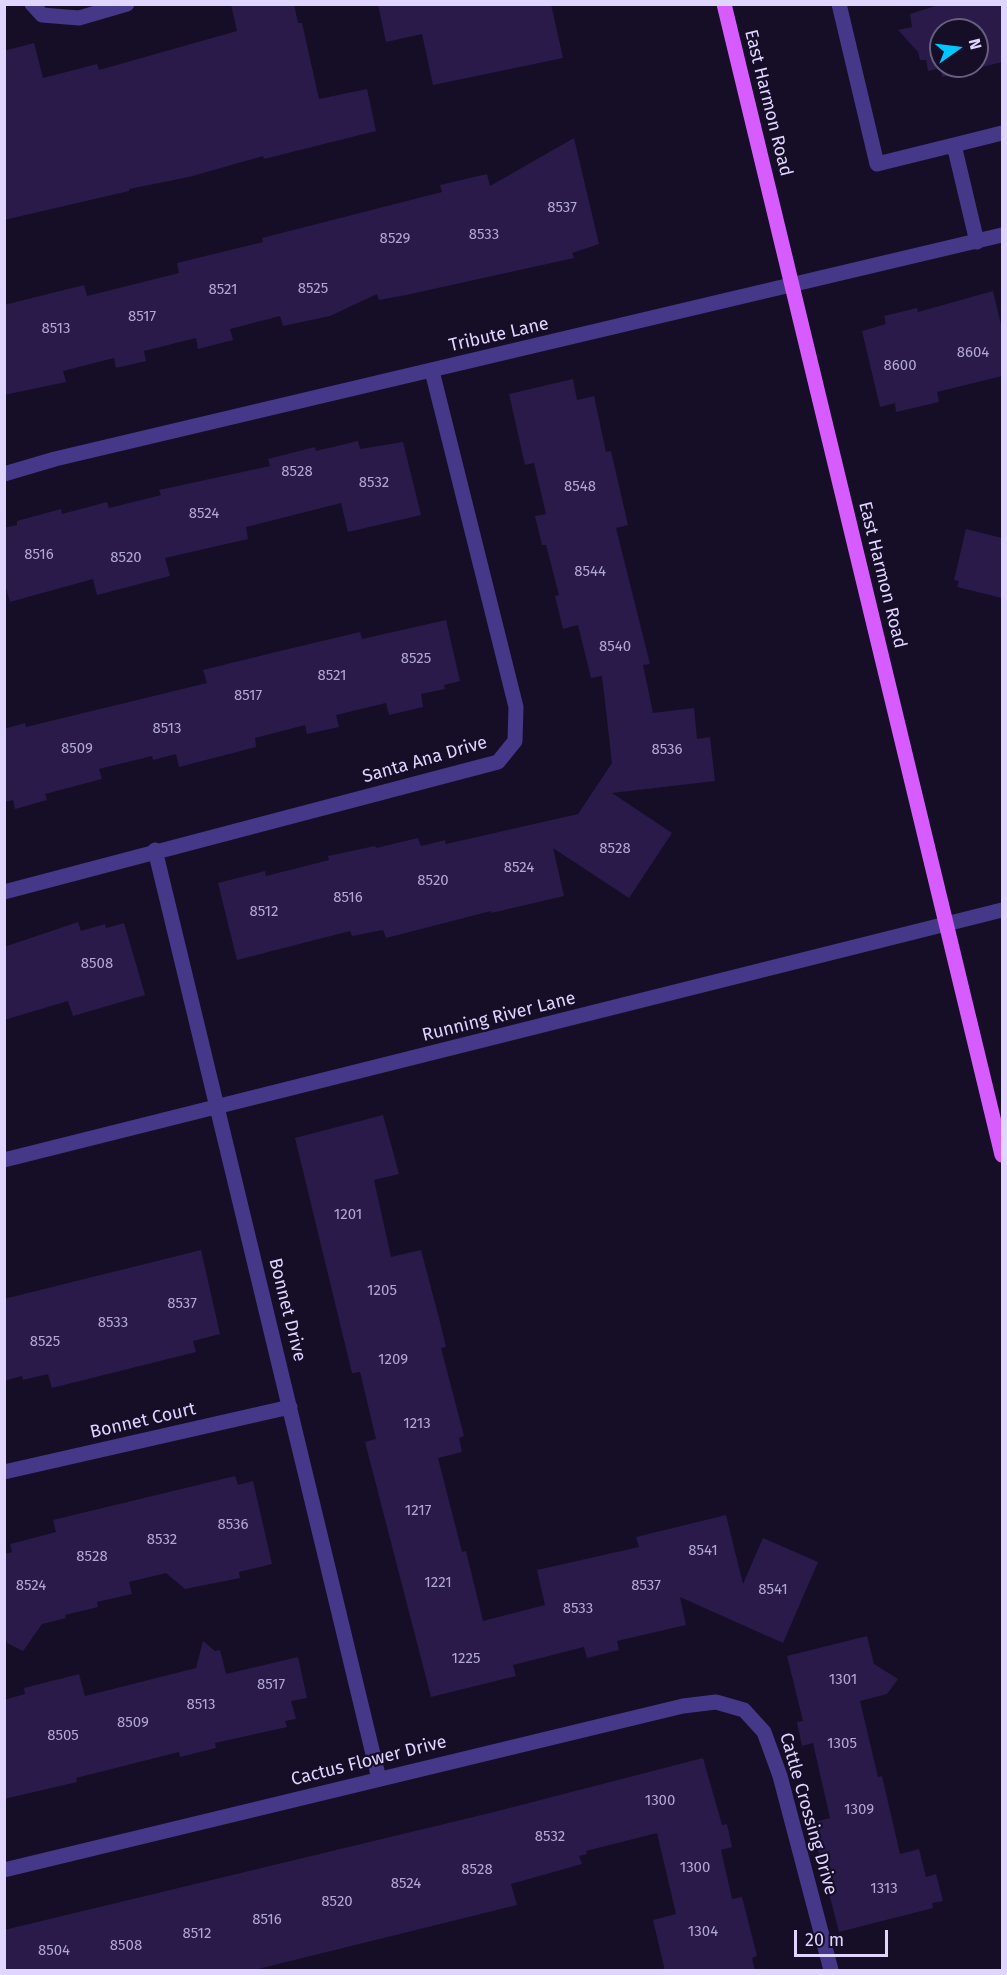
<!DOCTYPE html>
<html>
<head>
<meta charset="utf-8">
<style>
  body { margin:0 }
  #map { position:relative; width:1007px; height:1975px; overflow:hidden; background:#160e27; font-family:"Fira Sans",sans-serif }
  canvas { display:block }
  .frame { position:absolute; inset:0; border:6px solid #dfd5ff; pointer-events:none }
  .north { position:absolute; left:929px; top:18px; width:60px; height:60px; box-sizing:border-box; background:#160e27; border:2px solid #665e7d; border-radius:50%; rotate:76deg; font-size:16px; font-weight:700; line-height:24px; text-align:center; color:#dfd5ff }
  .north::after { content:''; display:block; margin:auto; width:21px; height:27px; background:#01c6ff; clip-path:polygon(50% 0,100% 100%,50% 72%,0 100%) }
  .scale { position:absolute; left:794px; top:1930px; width:94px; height:27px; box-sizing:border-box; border:3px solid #dfd5ff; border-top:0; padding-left:8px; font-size:18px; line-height:21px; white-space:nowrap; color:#dfd5ff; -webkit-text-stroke:4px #160e27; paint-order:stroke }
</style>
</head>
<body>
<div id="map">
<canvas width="1007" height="1975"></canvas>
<div class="frame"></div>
<div class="north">N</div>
<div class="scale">20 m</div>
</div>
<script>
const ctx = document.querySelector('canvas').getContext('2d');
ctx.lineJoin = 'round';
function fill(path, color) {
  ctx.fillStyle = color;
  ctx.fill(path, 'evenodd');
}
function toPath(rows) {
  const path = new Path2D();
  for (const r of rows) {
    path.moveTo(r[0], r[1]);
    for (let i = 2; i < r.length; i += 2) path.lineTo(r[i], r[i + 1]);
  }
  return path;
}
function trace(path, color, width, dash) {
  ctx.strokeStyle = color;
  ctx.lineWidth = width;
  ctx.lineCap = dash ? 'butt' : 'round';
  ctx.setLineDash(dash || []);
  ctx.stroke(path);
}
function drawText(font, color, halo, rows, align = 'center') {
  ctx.font = font + ' "Fira Sans",sans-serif';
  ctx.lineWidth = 4.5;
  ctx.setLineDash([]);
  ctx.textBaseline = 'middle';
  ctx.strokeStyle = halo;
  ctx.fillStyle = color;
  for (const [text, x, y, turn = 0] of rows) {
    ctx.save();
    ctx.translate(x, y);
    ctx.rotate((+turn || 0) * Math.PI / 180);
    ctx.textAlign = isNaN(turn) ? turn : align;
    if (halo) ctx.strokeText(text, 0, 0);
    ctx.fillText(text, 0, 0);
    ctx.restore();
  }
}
fill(toPath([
  [231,4,294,4,298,23,302,23,319,99,367,89,376,131,264,159,263,156,189,177,129,189,129,191,4,220,4,51,34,43,43,78,97,64,99,70,237,31],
  [378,4,551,4,563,58,433,85,422,34,386,42],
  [941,4,1002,4,1002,62,942,77,941,68,928,71,926,60,920,60,918,52,898,30,912,27,910,14],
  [941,30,977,30,977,66,941,66],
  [574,138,599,244,572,253,574,258,406,295,379,300,377,294,330,316,283,326,280,316,230,329,233,340,198,349,196,338,144,351,146,361,116,368,114,358,63,371,66,382,4,395,4,305,84,285,87,296,179,273,177,263,263,242,262,238,442,192,440,185,487,174,490,186],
  [993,291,1002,329,1002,376,937,392,939,402,896,412,895,403,880,407,862,331,886,324,884,316,917,308,918,312],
  [573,379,577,400,594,396,606,452,611,451,628,525,616,528,650,664,643,665,653,713,694,708,697,739,710,737,715,781,612,793,672,833,629,898,553,848,564,896,491,913,491,911,386,938,383,930,352,936,350,931,237,960,218,883,265,871,266,876,329,860,328,856,375,846,376,848,418,838,421,846,445,840,446,844,578,814,612,763,602,676,591,678,578,625,563,629,555,596,559,595,546,545,542,545,535,516,546,514,534,463,525,465,509,394],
  [358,441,360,449,403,442,421,515,348,532,341,503,246,527,248,539,165,558,170,576,97,595,93,579,10,602,4,581,4,528,17,525,17,521,61,509,62,514,107,502,109,508,161,495,159,490,270,466,268,459,315,447,316,451],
  [966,529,1002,538,1002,598,957,587,959,581,954,580],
  [446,620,460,681,444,685,445,689,421,694,423,707,389,715,386,703,336,715,339,727,307,734,305,725,255,738,256,747,179,767,176,754,153,760,152,756,99,769,102,779,45,794,47,800,15,809,13,800,4,802,4,729,25,723,26,727,207,683,203,670,276,652,360,632,362,639],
  [78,922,81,931,105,924,106,928,124,923,145,995,73,1016,68,1001,4,1020,4,947],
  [383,1115,399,1174,374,1180,391,1257,421,1250,439,1318,446,1347,441,1348,464,1436,459,1438,462,1452,438,1458,462,1552,466,1551,483,1621,545,1605,537,1570,639,1547,636,1537,726,1515,743,1584,763,1538,818,1562,783,1643,680,1597,686,1625,617,1641,619,1650,587,1658,584,1647,513,1665,516,1676,431,1697,365,1442,376,1439,360,1372,352,1373,295,1138],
  [201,1250,220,1334,193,1341,196,1352,52,1388,48,1374,23,1380,22,1376,4,1381,4,1299],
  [235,1476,238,1485,253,1481,272,1564,239,1572,240,1578,185,1589,166,1573,129,1582,132,1594,97,1602,98,1607,65,1615,66,1618,42,1624,23,1651,7,1643,4,1632,4,1554,12,1552,10,1544,56,1532,53,1520],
  [867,1636,874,1664,898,1679,887,1694,860,1701,878,1777,882,1776,900,1854,919,1849,926,1877,936,1874,943,1901,932,1903,933,1908,839,1932,811,1823,830,1818,813,1743,802,1746,797,1722,803,1721,787,1656],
  [203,1641,215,1651,220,1650,226,1674,298,1657,307,1698,291,1701,296,1719,285,1721,287,1727,215,1743,216,1748,180,1757,179,1752,76,1778,77,1782,4,1799,4,1700,25,1694,24,1688,79,1674,85,1696,196,1668],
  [703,1758,722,1825,727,1824,732,1847,721,1850,732,1899,742,1897,757,1956,752,1958,755,1971,665,1971,653,1920,676,1914,657,1833,586,1851,587,1854,579,1856,582,1864,511,1884,517,1905,250,1971,4,1971,4,1930,494,1812]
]), '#291a49');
trace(toPath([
  [32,4,42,15,79,18,127,4],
  [839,4,877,164,954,145],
  [977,242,954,145,1002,133],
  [4,474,55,459,1002,235],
  [155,850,379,1779],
  [4,892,498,762,515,741,516,707,432,371],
  [4,1160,1002,910],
  [4,1472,290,1407],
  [4,1870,683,1706,716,1702,744,1710,764,1732,780,1776,831,1970]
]), '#453888', 15);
trace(toPath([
  [724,4,1002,1155]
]), '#d65cff', 15);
drawText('15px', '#b2a6d2', null, [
  ["8537",562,208],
  ["8533",484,235],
  ["8529",395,239],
  ["8525",313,289],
  ["8521",223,290],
  ["8517",142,317],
  ["8513",56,329],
  ["8604",973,353],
  ["8600",900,366],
  ["8528",297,472],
  ["8532",374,483],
  ["8548",580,487],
  ["8524",204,514],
  ["8516",39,555],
  ["8520",126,558],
  ["8544",590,572],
  ["8540",615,647],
  ["8525",416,659],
  ["8521",332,676],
  ["8517",248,696],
  ["8513",167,729],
  ["8509",77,749],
  ["8536",667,750],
  ["8528",615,849],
  ["8524",519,868],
  ["8520",433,881],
  ["8516",348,898],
  ["8512",264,912],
  ["8508",97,964],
  ["1201",348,1215],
  ["1205",382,1291],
  ["8537",182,1304],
  ["8533",113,1323],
  ["8525",45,1342],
  ["1209",393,1360],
  ["1213",417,1424],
  ["1217",418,1511],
  ["8536",233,1525],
  ["8532",162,1540],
  ["8541",703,1551],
  ["8528",92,1557],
  ["1221",438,1583],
  ["8524",31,1586],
  ["8537",646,1586],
  ["8541",773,1590],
  ["8533",578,1609],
  ["1225",466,1659],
  ["1301",843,1680],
  ["8517",271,1685],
  ["8513",201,1705],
  ["8509",133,1723],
  ["8505",63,1736],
  ["1305",842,1744],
  ["1300",660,1801],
  ["1309",859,1810],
  ["8532",550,1837],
  ["1300",695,1868],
  ["8528",477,1870],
  ["8524",406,1884],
  ["1313",884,1889],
  ["8520",337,1902],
  ["8516",267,1920],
  ["1304",703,1932],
  ["8512",197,1934],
  ["8508",126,1946],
  ["8504",54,1951]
]);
drawText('18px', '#dfd5ff', '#160e27', [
  ["East Harmon Road",768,103,76],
  ["Tribute Lane",499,335,-13],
  ["East Harmon Road",882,575,76],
  ["Santa Ana Drive",425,760,-16],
  ["Running River Lane",499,1017,-14],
  ["Bonnet Drive",287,1310,76],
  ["Bonnet Court",143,1421,-13],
  ["Cactus Flower Drive",369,1761,-14],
  ["Cattle Crossing Drive",808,1814,74]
]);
</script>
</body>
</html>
